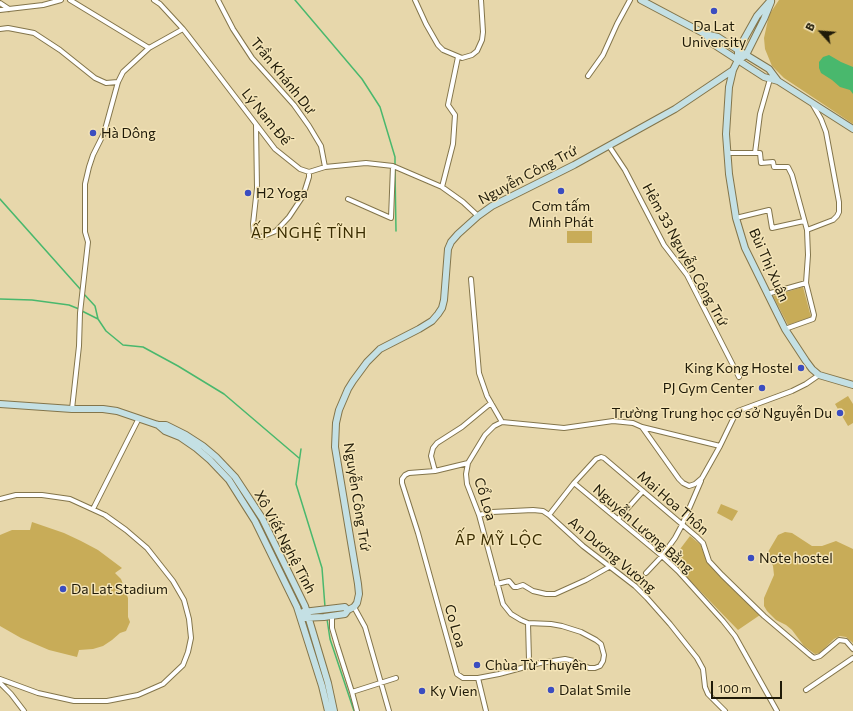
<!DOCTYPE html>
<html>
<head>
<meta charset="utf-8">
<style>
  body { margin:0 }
  #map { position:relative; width:853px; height:711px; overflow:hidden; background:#e7d7ab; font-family:Commissioner,sans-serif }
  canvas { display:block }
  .north { position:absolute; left:801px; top:12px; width:40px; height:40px; -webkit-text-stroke:3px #f4e4b7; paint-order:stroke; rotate:296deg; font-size:11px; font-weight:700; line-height:16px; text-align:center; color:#1f1a08 }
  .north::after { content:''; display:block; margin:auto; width:14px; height:18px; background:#1f1a08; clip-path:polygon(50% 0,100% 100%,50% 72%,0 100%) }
  .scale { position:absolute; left:711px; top:681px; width:71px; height:18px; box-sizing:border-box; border:2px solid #1f1a08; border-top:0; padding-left:5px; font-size:12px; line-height:14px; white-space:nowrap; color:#1f1a08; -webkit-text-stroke:3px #f4e4b7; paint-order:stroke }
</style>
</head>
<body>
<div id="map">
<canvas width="853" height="711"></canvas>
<div class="north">B</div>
<div class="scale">100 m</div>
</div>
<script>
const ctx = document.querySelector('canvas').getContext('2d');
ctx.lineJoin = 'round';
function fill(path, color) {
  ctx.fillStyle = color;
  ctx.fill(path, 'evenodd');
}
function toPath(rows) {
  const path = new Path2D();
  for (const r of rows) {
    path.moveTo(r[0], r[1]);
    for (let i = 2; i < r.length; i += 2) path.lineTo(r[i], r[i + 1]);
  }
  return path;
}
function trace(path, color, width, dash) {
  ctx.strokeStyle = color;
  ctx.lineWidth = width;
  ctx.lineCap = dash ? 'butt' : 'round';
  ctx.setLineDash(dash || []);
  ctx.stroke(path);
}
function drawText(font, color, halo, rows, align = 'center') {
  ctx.font = font + ' Commissioner,sans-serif';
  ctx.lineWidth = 3;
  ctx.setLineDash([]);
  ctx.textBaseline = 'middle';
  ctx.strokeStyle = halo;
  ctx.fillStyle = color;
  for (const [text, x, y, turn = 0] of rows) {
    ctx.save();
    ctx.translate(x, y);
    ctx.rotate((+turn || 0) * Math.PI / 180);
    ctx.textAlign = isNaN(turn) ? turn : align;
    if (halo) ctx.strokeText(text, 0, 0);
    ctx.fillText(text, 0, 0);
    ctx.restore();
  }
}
fill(toPath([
  [779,0,853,0,853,124,784,78,772,66,765,49,764,38,769,15],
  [567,231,592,231,592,243,567,243],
  [803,287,811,317,788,325,773,296],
  [848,396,853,404,853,423,848,426,835,404],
  [721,504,738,511,732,521,717,513],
  [32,522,64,533,81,541,98,550,122,568,115,573,121,579,128,598,128,617,130,622,126,631,120,633,112,640,103,646,93,649,79,650,77,657,49,650,21,638,0,626,0,535,12,530,30,530],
  [785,532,792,533,812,546,822,546,836,541,853,549,853,643,846,637,840,636,834,639,820,653,815,654,804,646,792,630,786,625,776,620,767,611,764,606,764,598,774,575,773,566,769,558,768,552,778,535],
  [690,536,701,545,707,562,760,615,738,630,671,561]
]), '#c8ac58');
fill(toPath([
  [829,55,841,62,853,67,853,94,850,90,840,87,832,80,821,73,819,68,819,62,823,57]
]), '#49b86d');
trace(toPath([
  [295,0,362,79,380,107,395,157,395,164],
  [395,171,396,231],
  [0,199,81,290],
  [83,293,95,306,98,319,106,331,123,345,143,347,178,366,224,394,299,458],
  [0,299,32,300,69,305,79,309],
  [82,311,98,319],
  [301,449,296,484,322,568,325,607],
  [327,619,330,639,354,711]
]), '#49b86d', 1.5);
const street = toPath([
  [70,0,149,48],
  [154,0,160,4,183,29,207,60,275,149,300,169,309,172,325,167,366,163,393,166,442,187,463,202,478,216],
  [218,0,233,29,252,58,294,105,309,126,321,146,325,167],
  [415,0,426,24,438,45,443,50,462,58,472,55,477,51,482,40,483,32,481,0],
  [0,3,9,9],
  [0,10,43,5,61,0],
  [0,29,8,28,34,33,60,50,95,78,106,83,118,82],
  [588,76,603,55,617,24,630,0],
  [256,125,257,188,253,224,254,235,261,237,276,231,289,217,303,196,309,177,309,172],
  [609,146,625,170,664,245,687,275,739,377],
  [727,153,760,153,761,163,773,162,774,167,788,167,792,175,807,230],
  [755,153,760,114,770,79],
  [442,187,453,144,455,115,448,105,458,57],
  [348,199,391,218,393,166],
  [736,218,769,210,772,228,804,221],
  [471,279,479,373,487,396,502,422],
  [767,294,806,283],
  [785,329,813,319,814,315,806,283,808,255,807,230,833,220,837,216,839,212,839,202,826,132,821,119,813,105],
  [72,409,79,346,80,313,88,242,85,232,85,184,89,167,93,155,104,133,118,82,123,72,149,48,183,29],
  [642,427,720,446],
  [468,463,435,471,409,473,405,475,402,479,402,483,418,533,457,674,463,678,478,678,499,674,540,663,565,659,574,661,589,668,595,668,600,666,603,661,604,655,601,644,596,640,581,632,562,626,551,624,528,623,521,620,511,614,503,604,479,515,467,484,466,474,468,463,485,435,494,426,502,422,564,428,613,421,633,423,642,427,679,479,683,483,689,486,695,484,702,478,720,446,735,415,738,411,792,391,806,384,819,375],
  [435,471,431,456,433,448,437,443,462,427,491,403],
  [574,483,662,556,678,571,723,621,735,636,777,711],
  [0,499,16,495,42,495,70,499,105,515,126,530,147,548,173,581,184,600,189,619,191,638,188,652,183,665,163,684,138,695,107,701,74,701,38,693,0,679],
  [93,509,139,418],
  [479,515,492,512,533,510,543,511,549,515,583,546,635,586,647,598,670,624,697,658,703,669,705,687,708,694,725,711],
  [549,515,574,483,596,459,601,457,604,458,697,537,703,543,709,561,722,575,764,616,810,655,814,658,820,656,839,640,846,641,853,649],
  [618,519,643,491],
  [646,573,662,556,675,538,682,525,701,481],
  [497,584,509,581,514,587,517,587,523,585,533,591,546,594,555,594,586,580,609,567],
  [354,607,365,627,389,711],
  [332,616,332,628,337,645,352,692,357,711],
  [528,623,529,660],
  [478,678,486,711],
  [0,683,11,694,24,711],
  [806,690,853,658],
  [352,692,396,678]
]);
const secondary = toPath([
  [641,0,705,34,718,37,738,50,769,69,778,81,853,129],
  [771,0,757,16,738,50,738,60,733,70,729,87,726,134,729,174,736,218,745,248,776,311,785,329,806,361,812,369,819,375,853,385],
  [705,34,713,44,764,77,778,81],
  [743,57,746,55,764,19,771,2],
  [0,404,72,409,103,409,117,411,158,425,166,425,186,435,203,446,216,457,235,477,262,518,305,606,328,683,334,711],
  [158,425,165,431,180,437,196,448,210,460,229,480,255,521,297,607,322,686,328,711],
  [303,612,345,607,348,610],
  [301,618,324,617,345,614,348,610,354,607,357,603,359,594,358,584,335,447,336,423,339,410,348,389,353,381,367,362,380,349,419,329,432,321,438,314,442,308,444,300,448,249,451,242,458,234,478,216,492,206,574,165,675,109,733,70]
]);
trace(street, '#83754b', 6);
trace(secondary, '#83754b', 8);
trace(street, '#fff', 4);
trace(secondary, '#c4e0e4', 6);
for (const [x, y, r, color] of [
  [714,11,4,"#3b4dc0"],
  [93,133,4,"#3b4dc0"],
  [561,191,4,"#3b4dc0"],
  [248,193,4,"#3b4dc0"],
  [801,368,4,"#3b4dc0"],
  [762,388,4,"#3b4dc0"],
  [840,413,4,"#3b4dc0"],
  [751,558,4,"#3b4dc0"],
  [63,589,4,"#3b4dc0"],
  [477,665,4,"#3b4dc0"],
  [551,690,4,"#3b4dc0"],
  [422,691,4,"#3b4dc0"]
]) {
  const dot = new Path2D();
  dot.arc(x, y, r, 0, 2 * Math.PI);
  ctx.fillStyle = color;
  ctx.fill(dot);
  trace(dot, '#f4e4b7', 1.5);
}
drawText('14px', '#1f1a08', '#f4e4b7', [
  ["Da Lat",714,26,"center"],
  ["University",714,42,"center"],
  ["Hà Dông",101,133],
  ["H2 Yoga",256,193],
  ["Cơm tấm",561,206,"center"],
  ["Minh Phát",561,222,"center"],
  ["King Kong Hostel",793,368,"right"],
  ["PJ Gym Center",754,388,"right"],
  ["Trường Trung học cơ sở Nguyễn Du",832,413,"right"],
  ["Note hostel",759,558],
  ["Da Lat Stadium",71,589],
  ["Chùa Từ Thuyên",485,665],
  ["Dalat Smile",559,690],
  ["Ky Vien",430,691]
], 'left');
drawText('14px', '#1f1a08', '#f4e4b7', [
  ["Trần Khánh Dư",283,76,51],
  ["Lý Nam Đế",266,117,51],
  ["Nguyễn Công Trứ",528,175,-28],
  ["Hẻm 33 Nguyễn Công Trứ",685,255,61],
  ["Bùi Thị Xuân",769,265,66],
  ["Nguyễn Công Trứ",357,497,81],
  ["Cổ Loa",485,499,73],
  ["Mai Hoa Thôn",673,503,41],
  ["Nguyễn Lương Bằng",643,529,41],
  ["Xô Viết Nghệ Tĩnh",285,542,62],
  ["An Dương Vương",612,555,40],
  ["Co Loa",455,626,74]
]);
ctx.letterSpacing = '1px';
drawText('15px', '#392c00', '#f4e4b7', [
  ["ẤP NGHỆ TĨNH",309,233],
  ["ẤP MỸ LỘC",499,540]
]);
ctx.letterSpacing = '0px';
</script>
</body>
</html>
